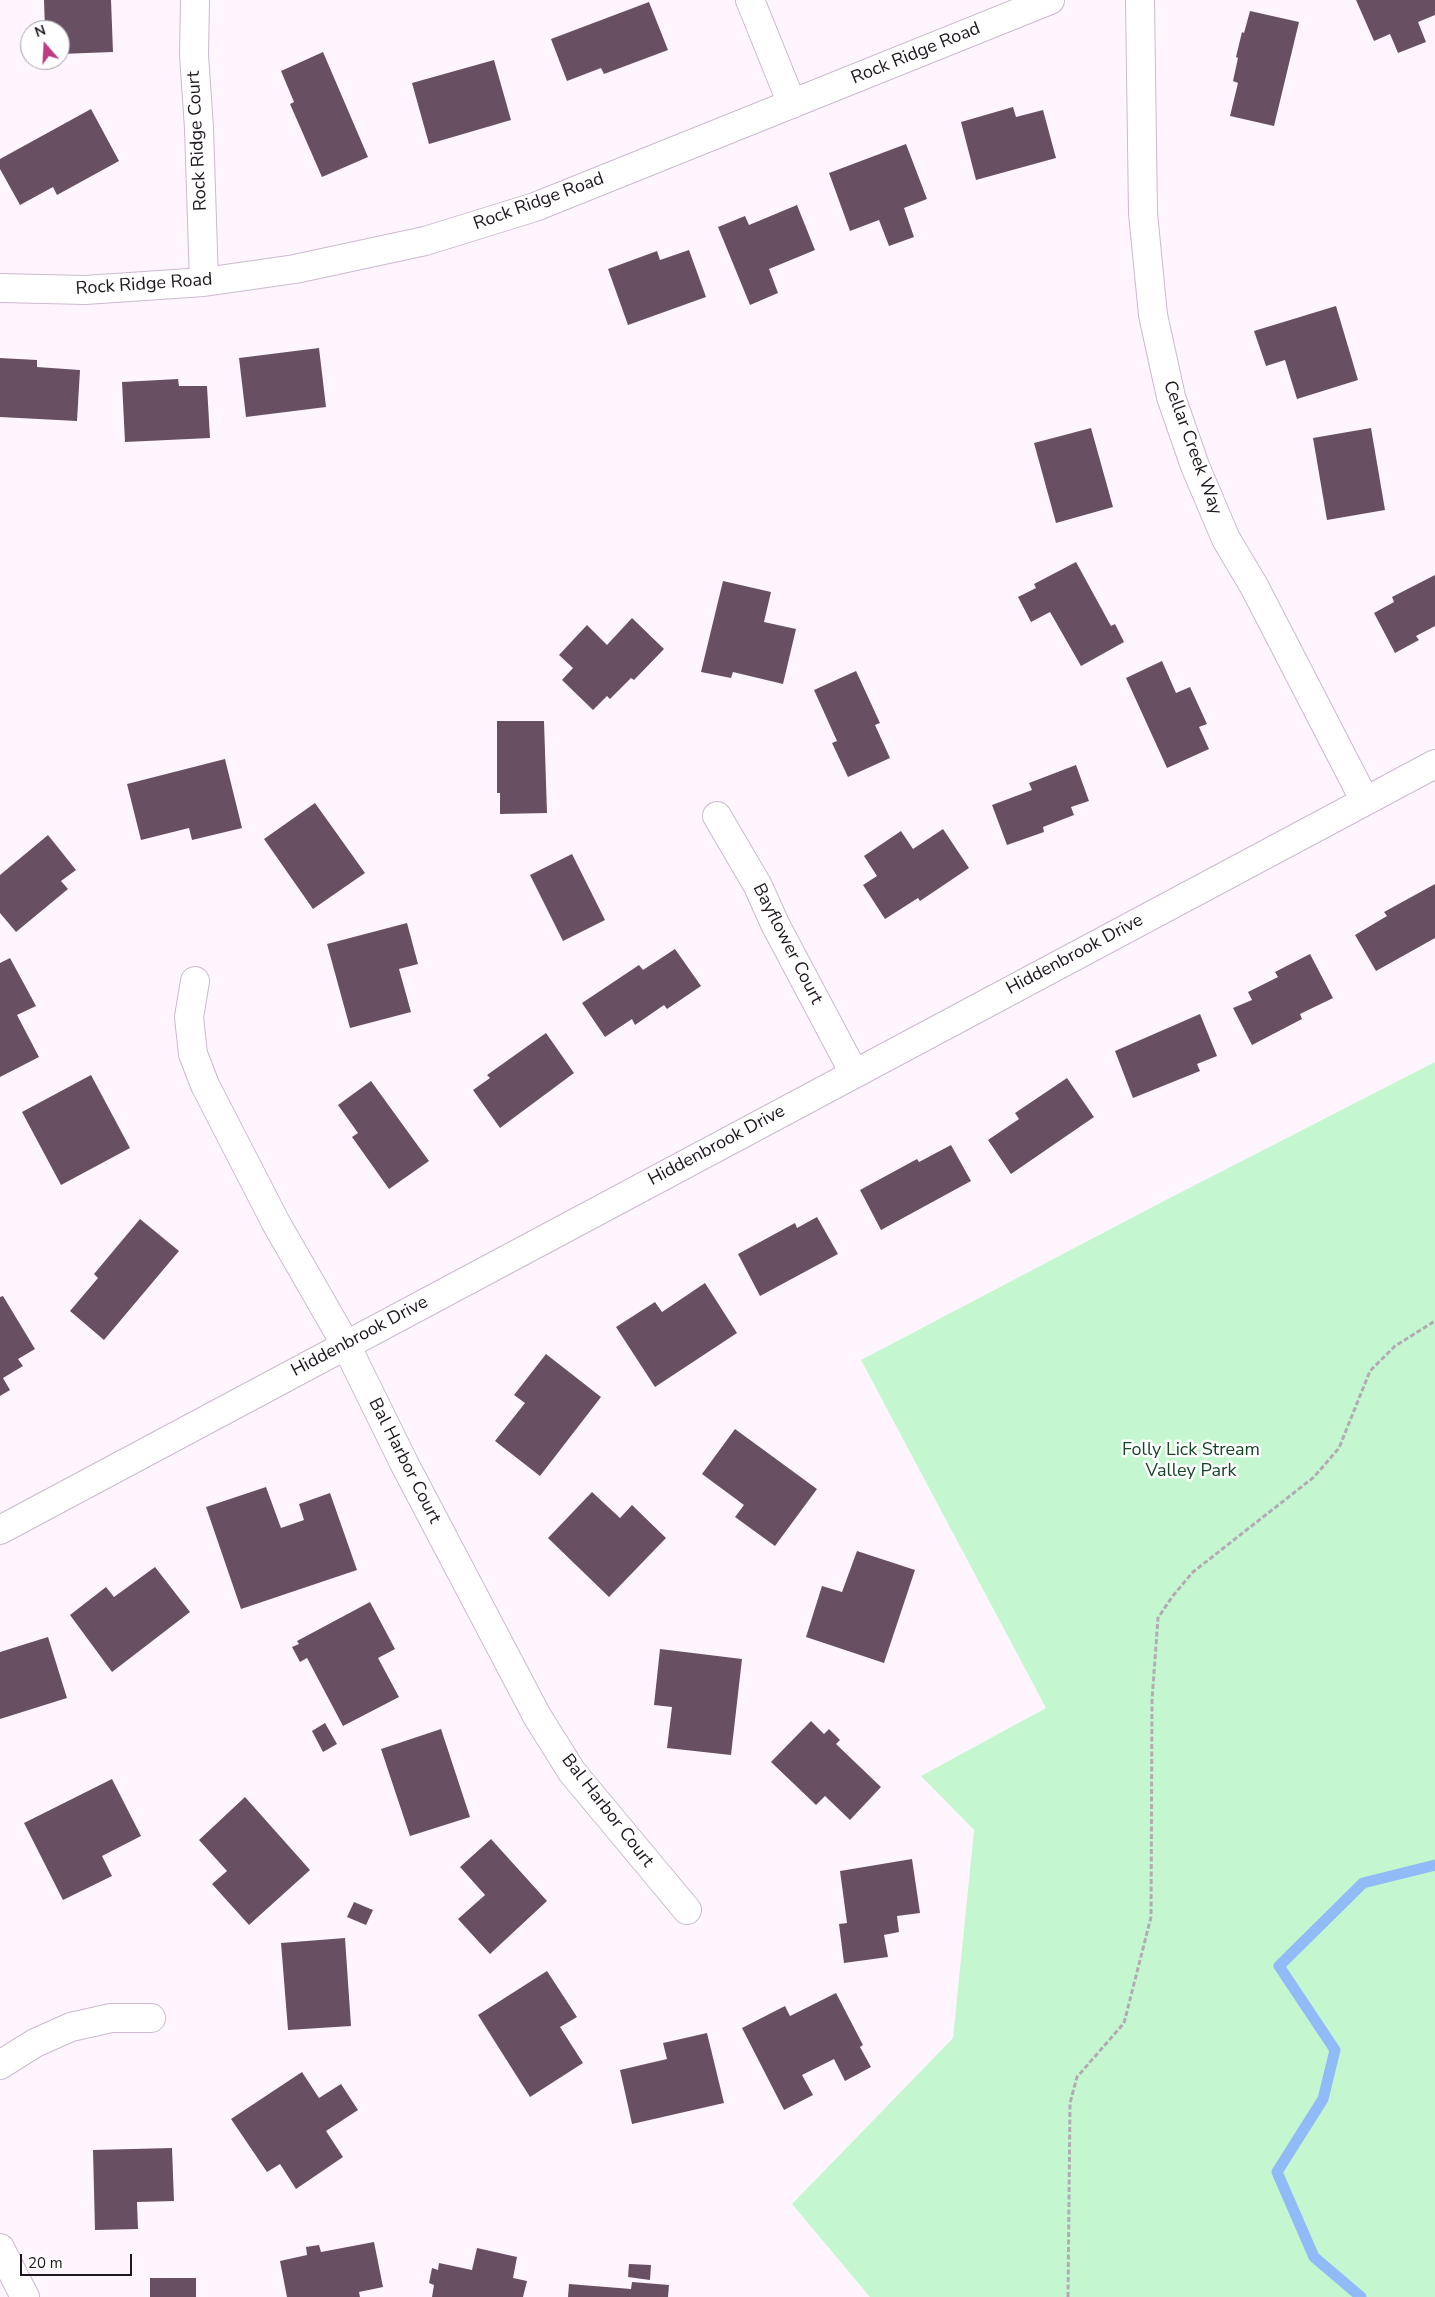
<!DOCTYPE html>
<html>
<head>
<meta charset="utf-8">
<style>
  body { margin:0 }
  #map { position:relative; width:1435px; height:2297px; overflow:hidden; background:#fef5ff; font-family:"Nunito Sans",sans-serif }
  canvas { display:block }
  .north { position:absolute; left:20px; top:20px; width:50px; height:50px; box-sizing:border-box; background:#fff; border:1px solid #a5a2a5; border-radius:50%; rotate:341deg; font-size:14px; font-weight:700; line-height:20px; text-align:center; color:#1e171f }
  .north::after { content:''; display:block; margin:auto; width:18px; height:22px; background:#bd3b83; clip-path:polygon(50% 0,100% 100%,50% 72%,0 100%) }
  .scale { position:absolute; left:20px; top:2254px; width:112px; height:22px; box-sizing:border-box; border:2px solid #1e171f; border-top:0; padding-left:6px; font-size:15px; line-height:18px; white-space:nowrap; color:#1e171f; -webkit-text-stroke:4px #fff; paint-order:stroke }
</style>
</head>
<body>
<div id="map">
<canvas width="1435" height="2297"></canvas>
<div class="north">N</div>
<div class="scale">20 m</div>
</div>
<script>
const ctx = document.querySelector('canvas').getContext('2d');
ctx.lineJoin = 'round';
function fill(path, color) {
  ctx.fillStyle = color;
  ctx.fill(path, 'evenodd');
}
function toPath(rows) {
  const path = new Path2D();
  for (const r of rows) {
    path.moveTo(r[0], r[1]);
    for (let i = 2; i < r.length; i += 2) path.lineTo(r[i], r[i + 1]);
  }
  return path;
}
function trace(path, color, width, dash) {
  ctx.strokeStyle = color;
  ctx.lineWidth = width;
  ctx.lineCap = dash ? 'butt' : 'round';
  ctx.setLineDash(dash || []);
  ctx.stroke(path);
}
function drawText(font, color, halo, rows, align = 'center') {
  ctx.font = font + ' "Nunito Sans",sans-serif';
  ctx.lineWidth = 5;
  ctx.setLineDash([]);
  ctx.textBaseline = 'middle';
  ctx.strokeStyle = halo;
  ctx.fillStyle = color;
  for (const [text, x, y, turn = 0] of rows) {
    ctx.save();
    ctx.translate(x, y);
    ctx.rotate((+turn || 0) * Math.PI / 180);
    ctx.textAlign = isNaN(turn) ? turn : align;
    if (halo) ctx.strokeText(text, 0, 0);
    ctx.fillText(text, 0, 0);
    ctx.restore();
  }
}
fill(toPath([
  [1435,1062,1435,2297,870,2297,792,2204,953,2038,974,1830,921,1776,1046,1708,861,1360,1162,1202]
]), '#c4f7d0');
trace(toPath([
  [1361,2297,1314,2257,1277,2172,1323,2099,1335,2050,1279,1966,1363,1883,1435,1865]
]), '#90baf8', 11);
fill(toPath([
  [44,0,111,0,113,52,60,54,60,30,45,30],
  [1356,0,1435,0,1435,15,1418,22,1426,42,1398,53,1390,34,1374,41],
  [649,2,668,50,604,74,601,68,567,81,551,39],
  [1250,11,1299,22,1274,126,1230,116,1238,83,1233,81,1238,58,1236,57,1242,32,1244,33],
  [27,30,30,30,30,55,28,55],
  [323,52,368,157,322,177,290,104,294,102,281,71],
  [494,60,511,120,429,144,412,83],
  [1013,107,1016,117,1043,110,1056,158,976,180,961,122],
  [91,109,119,161,57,195,53,187,20,205,0,169,0,159],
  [906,144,927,199,904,208,914,237,889,246,879,220,850,231,829,173],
  [797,205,815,250,769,269,778,293,750,305,718,227,745,216,749,225],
  [689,250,706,297,628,325,608,269,657,251,660,260],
  [1336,306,1358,380,1297,399,1285,360,1266,366,1254,331],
  [319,348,326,407,246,417,239,358],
  [0,358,37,360,37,367,80,370,77,421,0,417],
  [178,379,179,386,207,386,210,438,125,442,122,382],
  [1091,428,1113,507,1056,523,1034,443],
  [1371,428,1385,510,1327,520,1313,438],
  [1076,562,1111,626,1115,624,1124,642,1081,666,1050,612,1031,622,1018,597,1036,588,1034,584],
  [1435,575,1435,626,1416,636,1419,640,1395,653,1374,613,1394,602,1392,597],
  [723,581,771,592,764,622,796,629,783,684,733,672,731,678,701,672],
  [632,618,664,649,634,680,631,678,610,699,607,696,593,710,562,680,573,668,559,655,587,625,607,645],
  [1162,661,1176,693,1190,687,1207,724,1199,727,1209,749,1167,768,1126,678],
  [856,671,880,723,875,725,890,758,848,777,832,743,837,741,814,690],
  [497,721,544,721,547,813,500,814,500,793,497,793],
  [225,759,242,828,192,840,189,828,141,840,127,784],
  [1076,765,1089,801,1071,807,1074,815,1043,827,1044,832,1007,845,992,805,1032,790,1029,783],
  [315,803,365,873,313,909,264,839],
  [943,829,969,868,920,901,918,898,885,919,863,885,877,876,864,856,901,831,913,849],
  [48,835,76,870,61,881,68,889,16,932,0,913,0,875],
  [572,854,605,920,563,941,530,875],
  [1435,884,1435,938,1376,971,1355,935,1387,916,1384,912],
  [407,923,418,964,399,969,411,1012,350,1028,327,944],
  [675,949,701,986,667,1009,664,1005,635,1025,632,1019,605,1037,582,1003,639,965,643,970],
  [1310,954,1333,998,1300,1014,1302,1019,1252,1045,1233,1008,1252,1000,1248,992,1278,977,1275,972],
  [10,958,36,1006,17,1015,39,1057,0,1077,0,963],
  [1200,1014,1217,1056,1197,1064,1200,1071,1133,1098,1115,1051],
  [546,1033,574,1073,500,1128,473,1090,490,1078,487,1075],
  [91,1075,130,1148,61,1185,22,1112],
  [1067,1078,1094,1117,1011,1174,988,1140,1019,1119,1015,1113],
  [371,1081,429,1161,389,1189,352,1137,358,1133,338,1105],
  [951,1145,971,1181,881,1230,860,1190,917,1159,919,1162],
  [817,1217,838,1254,760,1296,738,1254,795,1223,797,1228],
  [140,1219,179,1251,104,1340,70,1311,98,1278,94,1274],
  [705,1283,737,1333,655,1387,616,1327,655,1302,662,1312],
  [3,1296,35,1349,18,1359,23,1366,3,1378,10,1390,0,1396,0,1297],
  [546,1354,601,1397,540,1476,495,1441,525,1403,514,1395],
  [735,1429,817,1489,775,1546,735,1517,744,1505,702,1474],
  [266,1487,281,1528,304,1520,299,1504,330,1493,357,1570,241,1609,206,1507],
  [592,1492,620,1518,632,1505,666,1538,609,1597,548,1538],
  [857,1551,915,1570,884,1663,806,1637,822,1586,842,1592],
  [155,1567,190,1612,112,1672,70,1615,106,1587,114,1597],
  [370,1602,395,1649,378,1658,399,1697,343,1726,307,1658,300,1662,292,1647,299,1644,297,1641],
  [48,1637,67,1698,0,1719,0,1652],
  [660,1649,742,1659,731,1755,667,1748,672,1707,654,1705],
  [811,1721,824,1734,829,1729,840,1740,836,1744,881,1787,850,1820,825,1796,816,1805,771,1762],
  [325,1723,337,1744,323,1752,312,1731],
  [441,1729,470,1817,410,1836,381,1749],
  [112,1779,141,1836,102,1856,112,1876,63,1900,24,1823],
  [245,1797,310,1870,249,1925,212,1884,227,1871,199,1840],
  [491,1839,547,1901,490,1954,458,1919,485,1895,460,1867],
  [912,1859,920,1913,897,1916,899,1932,884,1935,888,1957,844,1963,839,1924,847,1923,840,1871],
  [354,1902,373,1910,366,1925,347,1917],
  [345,1938,351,2026,288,2030,281,1943],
  [547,1971,577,2017,560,2027,583,2063,530,2097,478,2015],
  [836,1993,863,2045,860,2047,871,2067,845,2081,834,2059,802,2075,813,2095,784,2110,742,2028,785,2006,790,2016],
  [707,2033,724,2103,632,2124,620,2070,667,2059,663,2043],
  [302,2072,319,2098,341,2084,358,2110,326,2131,343,2157,296,2189,280,2164,267,2172,231,2119],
  [172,2148,174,2201,137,2202,138,2229,95,2230,93,2150],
  [374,2242,383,2287,359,2292,360,2297,287,2297,280,2261,307,2255,306,2247,319,2245,321,2252],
  [477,2248,517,2257,513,2278,527,2281,523,2297,432,2297,434,2285,429,2283,432,2268,438,2270,439,2263,472,2270],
  [629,2264,651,2265,650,2280,628,2277],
  [150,2278,196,2278,196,2297,150,2297],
  [632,2282,669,2285,668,2297,568,2297,569,2284,631,2289]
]), '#685062');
const minor = toPath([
  [195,0,194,55,199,128,204,282],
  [750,0,792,104],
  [1140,0,1143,213,1153,315,1171,397,1195,466,1226,539,1254,586,1365,801],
  [0,288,85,290,204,282,295,269,425,241,535,207,1050,0],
  [717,816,758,886,775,924,854,1073],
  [195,981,189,1017,193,1054,205,1085,276,1223,346,1345,405,1465,537,1716,572,1772,687,1910],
  [0,2065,35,2043,71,2027,111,2018,151,2018],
  [0,2248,25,2297]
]);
const tertiary = toPath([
  [0,1530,1435,764]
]);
trace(minor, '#cdb8d0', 30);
trace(tertiary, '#cdb8d0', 30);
trace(toPath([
  [1068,2297,1070,2103,1077,2077,1124,2023,1151,1917,1152,1700,1158,1618,1172,1597,1193,1572,1314,1477,1339,1448,1370,1371,1395,1346,1435,1321]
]), '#b3abb4', 3, [5, 2.5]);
trace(minor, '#fff', 28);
trace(tertiary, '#fff', 28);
drawText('18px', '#1e171f', '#fff', [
  ["Rock Ridge Road",916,54,-22],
  ["Rock Ridge Court",198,141,-93],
  ["Rock Ridge Road",539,202,-20],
  ["Rock Ridge Road",144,285,-4],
  ["Cellar Creek Way",1192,448,70],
  ["Bayflower Court",787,944,63],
  ["Hiddenbrook Drive",1075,955,-28],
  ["Hiddenbrook Drive",717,1146,-28],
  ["Hiddenbrook Drive",360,1337,-28],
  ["Bal Harbor Court",404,1461,63],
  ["Bal Harbor Court",607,1811,52]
]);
drawText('18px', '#154727', '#fff', [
  ["Folly Lick Stream",1191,1451],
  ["Valley Park",1191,1472]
]);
</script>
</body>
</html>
